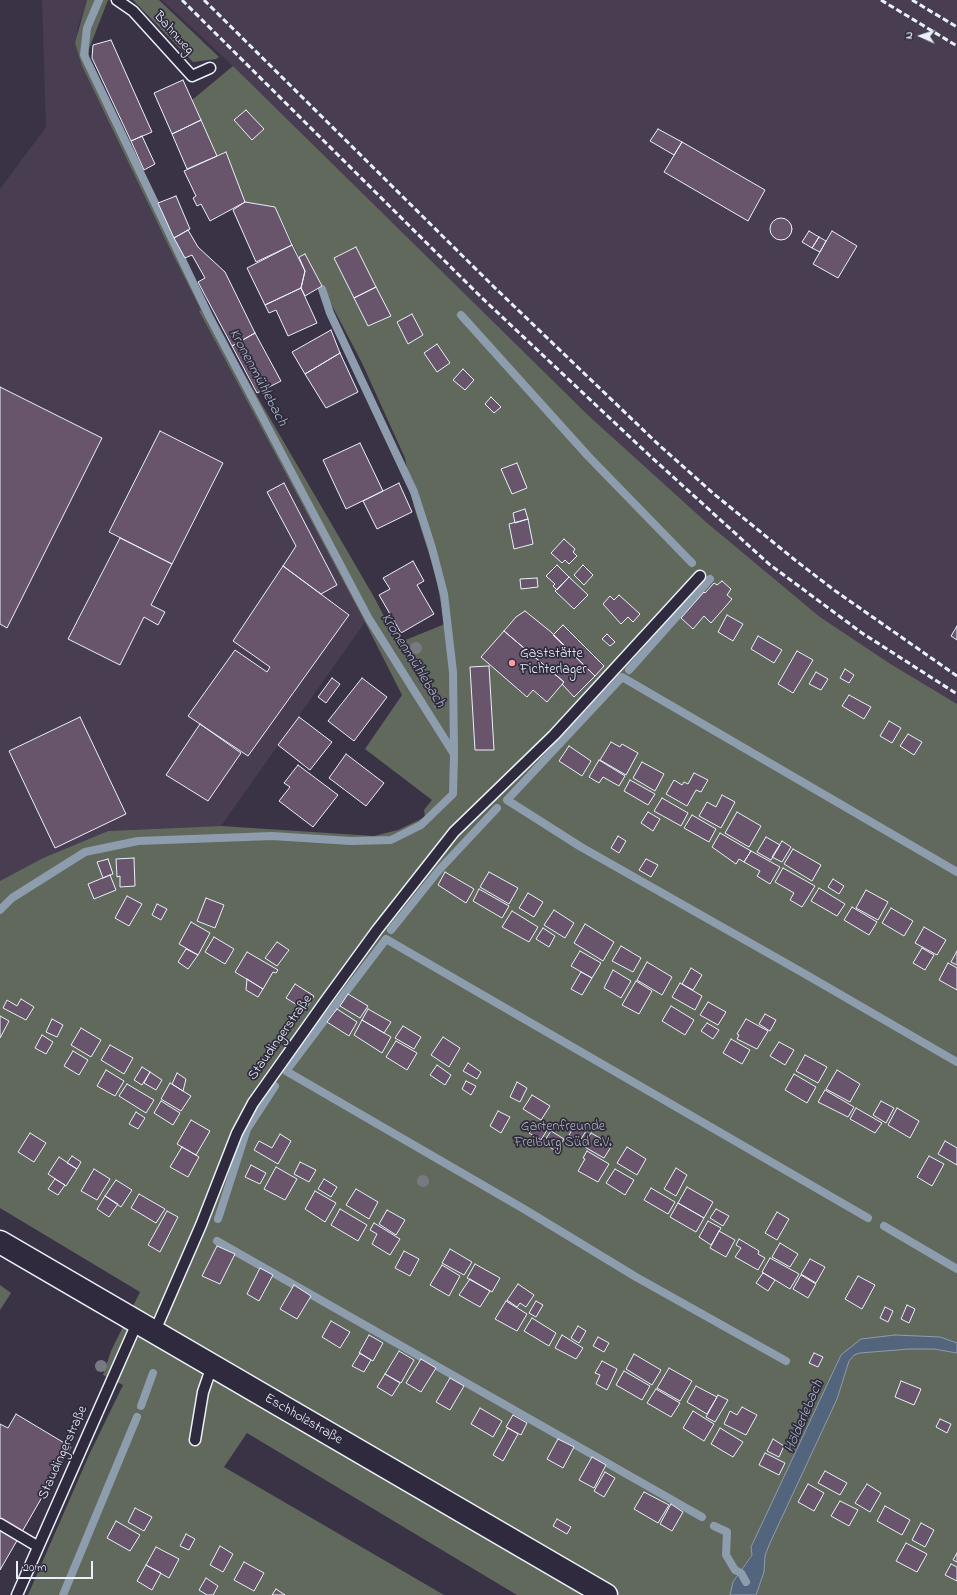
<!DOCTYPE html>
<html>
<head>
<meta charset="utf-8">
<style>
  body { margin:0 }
  #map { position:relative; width:957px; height:1595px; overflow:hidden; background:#3a3346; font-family:"Indie Flower",sans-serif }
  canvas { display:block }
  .north { position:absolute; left:901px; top:16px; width:40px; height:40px; -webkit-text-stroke:3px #2f2a3d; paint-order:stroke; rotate:273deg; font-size:11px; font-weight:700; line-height:16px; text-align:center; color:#e8f1f8 }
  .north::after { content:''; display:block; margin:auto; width:14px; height:18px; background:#e8f1f8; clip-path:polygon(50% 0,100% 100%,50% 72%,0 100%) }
  .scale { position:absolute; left:16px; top:1561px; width:77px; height:18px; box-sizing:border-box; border:2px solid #e8f1f8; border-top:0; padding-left:5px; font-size:12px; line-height:14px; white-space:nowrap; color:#e8f1f8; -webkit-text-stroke:3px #2f2a3d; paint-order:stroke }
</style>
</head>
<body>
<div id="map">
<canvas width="957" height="1595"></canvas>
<div class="north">N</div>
<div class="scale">20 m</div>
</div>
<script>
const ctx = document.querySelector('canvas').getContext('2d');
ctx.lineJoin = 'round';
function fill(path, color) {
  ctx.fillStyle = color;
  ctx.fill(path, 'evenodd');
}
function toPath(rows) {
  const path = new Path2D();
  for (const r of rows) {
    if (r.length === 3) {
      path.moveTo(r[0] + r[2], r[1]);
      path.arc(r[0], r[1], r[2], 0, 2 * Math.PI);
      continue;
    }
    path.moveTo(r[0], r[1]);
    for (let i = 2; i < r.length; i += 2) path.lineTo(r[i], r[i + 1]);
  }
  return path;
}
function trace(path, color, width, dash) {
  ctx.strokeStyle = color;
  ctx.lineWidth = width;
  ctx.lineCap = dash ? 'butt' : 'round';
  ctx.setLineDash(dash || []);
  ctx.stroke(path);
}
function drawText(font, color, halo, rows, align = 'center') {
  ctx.font = font + ' "Indie Flower",sans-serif';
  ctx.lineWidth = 3.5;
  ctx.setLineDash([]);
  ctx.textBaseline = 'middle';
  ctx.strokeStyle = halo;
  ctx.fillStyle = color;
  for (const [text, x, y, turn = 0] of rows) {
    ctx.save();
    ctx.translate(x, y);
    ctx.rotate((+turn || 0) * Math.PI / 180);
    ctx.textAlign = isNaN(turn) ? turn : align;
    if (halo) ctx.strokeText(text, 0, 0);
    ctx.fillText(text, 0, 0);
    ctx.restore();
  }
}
fill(toPath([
  [42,0,87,0,77,30,82,66,168,245,201,310,199,311,365,622,221,826,108,831,43,858,0,881,0,189,46,127],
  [162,0,957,0,957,704,889,663,820,617,706,522,590,417,233,66]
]), '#483d51');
fill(toPath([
  [87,0,108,0,89,49,89,59,211,317,374,597,398,643,445,624,435,573,414,507,405,458,362,363,305,254,299,257,275,207,245,202,226,152,217,156,192,100,233,66,590,417,706,522,820,617,889,663,957,704,957,1343,940,1337,841,1355,751,1547,752,1554,733,1582,730,1595,517,1595,247,1433,224,1467,444,1595,28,1595,89,1455,123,1385,103,1375,111,1351,140,1292,0,1208,0,881,43,858,108,831,221,826,374,836,398,830,425,817,424,810,432,800,365,749,402,695,365,622,199,311,201,310,168,245,82,66,75,43],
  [133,0,159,0,219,57,216,59,193,62],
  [0,1285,11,1293,0,1310],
  [909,1349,934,1349,957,1353,957,1595,756,1595,764,1572,765,1556,769,1545,837,1399,849,1361,854,1355,860,1353]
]), '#61695c');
const water = toPath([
  [895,1335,940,1337,957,1343,957,1353,934,1349,909,1349,860,1353,854,1355,849,1361,837,1399,769,1545,765,1556,764,1572,756,1595,730,1595,733,1582,752,1555,751,1547,841,1355,861,1339,895,1335]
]);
fill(water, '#52657d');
trace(water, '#8e9dae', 1);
trace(toPath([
  [322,289,330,313,414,492,432,548,444,594,453,672,454,754],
  [461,315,588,456,692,563],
  [629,670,710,579],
  [957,872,622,677,507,800,581,847,805,974,957,1062],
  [0,910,12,898,85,852,138,841,272,836,351,841,391,840,421,825,453,794,454,754,369,619,209,316,95,78,84,55,87,28,99,0],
  [391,930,439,870,497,808],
  [218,1219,247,1129,275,1086],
  [884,1226,957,1269],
  [217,1241,702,1517],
  [786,1361,636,1277,524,1209,286,1071,386,939,868,1218],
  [141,1406,153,1373],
  [714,1526,727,1532,726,1555,735,1570,741,1573,746,1582],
  [63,1595,137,1417]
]), '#8e9dae', 8);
const building = toPath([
  [111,40,152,132,131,141,92,58,93,45,111,40],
  [183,80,201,120,172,134,154,93,183,80],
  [246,110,264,129,252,140,234,120,246,110],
  [201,120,217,156,187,169,172,134,201,120],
  [658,129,682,142,674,155,650,141,658,129],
  [142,136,155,164,144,170,131,141,142,136],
  [682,142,765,190,748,221,664,172,682,142],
  [226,152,245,202,210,221,201,204,197,206,193,198,196,196,184,171,226,152],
  [176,196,190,229,174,238,158,203,176,196],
  [245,202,275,207,292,245,256,262,233,210,245,202],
  [781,229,11],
  [188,230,198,247,225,272,255,333,232,346,198,282,205,278,192,255,185,258,174,238,188,230],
  [809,231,819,237,812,248,802,242,809,231],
  [832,231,857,246,838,278,813,264,832,231],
  [819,237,826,241,820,252,812,248,819,237],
  [292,245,305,271,301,288,265,305,247,268,292,245],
  [356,247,376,287,354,298,334,258,356,247],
  [305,254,322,286,305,296,301,288,305,271,299,257,305,254],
  [376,287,391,316,368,326,354,298,376,287],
  [301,288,317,323,288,336,276,310,269,313,265,305,301,288],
  [412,314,423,335,408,344,397,322,412,314],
  [331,330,340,353,305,374,292,352,331,330],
  [255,333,281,381,257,393,232,346,255,333],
  [437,344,450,363,437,372,424,353,437,344],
  [340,353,358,392,326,408,305,374,340,353],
  [463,369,474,380,465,390,453,380,463,369],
  [0,387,102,438,7,628,0,624,0,387],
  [491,397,501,407,494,413,485,404,491,397],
  [160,431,223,463,172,564,109,532,160,431],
  [360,443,383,491,346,509,323,460,360,443],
  [517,463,527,488,512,494,501,469,517,463],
  [284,483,337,585,321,594,283,566,296,546,267,492,284,483],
  [399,483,412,512,377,529,363,501,399,483],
  [525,509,528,519,515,523,513,513,525,509],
  [528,519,533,544,514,549,509,524,528,519],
  [120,538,172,564,151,605,165,612,158,625,144,617,120,665,68,639,120,538],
  [564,539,575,549,573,552,577,556,569,564,565,560,562,563,551,553,564,539],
  [413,561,424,581,417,585,434,614,401,633,379,595,390,589,383,578,413,561],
  [557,565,569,577,557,590,553,586,555,584,546,576,557,565],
  [583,565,593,575,584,585,574,575,583,565],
  [283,566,349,615,248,756,188,716,235,650,267,672,270,667,233,641,283,566],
  [569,577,588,595,574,609,555,591,569,577],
  [537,578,538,587,521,589,520,579,537,578],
  [722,581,731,589,727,595,732,599,711,623,704,616,693,629,681,618,704,592,705,593,714,583,717,585,722,581],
  [619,595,640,614,633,622,628,617,621,624,603,604,610,596,614,600,619,595],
  [525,611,551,632,595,676,574,697,562,684,564,682,504,631,516,617,525,611],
  [727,615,743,624,733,641,718,632,727,615],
  [563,625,604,666,595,676,553,635,563,625],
  [957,626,957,640,951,636,957,626],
  [504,631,564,682,547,702,533,690,527,697,481,657,504,631],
  [607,634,615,642,610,646,602,639,607,634],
  [758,636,782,650,774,663,751,649,758,636],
  [797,651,813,660,793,693,778,684,797,651],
  [489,666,494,750,475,750,470,667,489,666],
  [845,669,854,675,849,683,840,678,845,669],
  [816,672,828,679,821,690,809,684,816,672],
  [332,678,340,684,326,703,318,697,332,678],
  [362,678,387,697,354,741,328,721,362,678],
  [849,695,871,707,864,719,842,706,849,695],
  [80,717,126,814,55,848,9,751,80,717],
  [299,717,332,742,310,770,278,745,299,717],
  [889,721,901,728,892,743,880,736,889,721],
  [200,724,241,753,208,801,166,775,200,724],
  [908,734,922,742,914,755,900,746,908,734],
  [611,742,620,747,622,744,638,753,626,775,600,760,611,742],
  [569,746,591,761,582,776,559,761,569,746],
  [346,754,384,783,366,806,329,778,346,754],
  [599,760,625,776,619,786,603,777,599,783,589,777,599,760],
  [642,762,664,774,655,791,633,778,642,762],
  [298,765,338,795,313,827,279,801,290,787,284,783,298,765],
  [694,773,708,780,701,792,696,790,687,806,666,794,674,780,682,785,684,782,688,784,694,773],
  [630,780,655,794,648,805,624,791,630,780],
  [722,795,735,802,721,828,699,816,707,802,716,807,722,795],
  [662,798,688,813,681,826,654,811,662,798],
  [648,812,660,819,653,831,641,823,648,812],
  [737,812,761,826,749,847,725,833,737,812],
  [692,815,716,829,709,842,684,828,692,815],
  [720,833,751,851,744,862,739,859,736,864,712,847,720,833],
  [618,836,626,841,619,853,611,848,618,836],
  [766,837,780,845,771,860,757,852,766,837],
  [782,841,791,847,782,862,772,857,782,841],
  [793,849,821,865,812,881,784,864,793,849],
  [751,851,780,867,770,884,757,876,760,871,744,862,751,851],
  [134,858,135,886,120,887,120,876,117,877,116,859,134,858],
  [108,859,113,874,103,878,97,862,108,859],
  [646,859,658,865,651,877,639,870,646,859],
  [783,868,815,886,802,907,790,900,794,893,775,882,783,868],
  [445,872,474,889,466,903,438,885,445,872],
  [489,872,518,888,509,904,480,887,489,872],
  [110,875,116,890,94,899,88,884,110,875],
  [833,879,844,886,839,894,828,887,833,879],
  [819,888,845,904,837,916,811,901,819,888],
  [479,889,509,906,502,918,473,901,479,889],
  [866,890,888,902,878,920,856,908,866,890],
  [528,893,543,902,534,917,519,908,528,893],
  [127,896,142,904,129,926,115,918,127,896],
  [206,898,224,905,215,928,197,921,206,898],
  [157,904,167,909,161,920,152,915,157,904],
  [852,907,877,922,869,935,844,920,852,907],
  [891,908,913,921,904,936,882,923,891,908],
  [554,910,574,923,565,938,544,925,554,910],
  [512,911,538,927,529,942,502,927,512,911],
  [191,922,210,933,198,955,179,944,191,922],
  [585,924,614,942,603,961,574,943,585,924],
  [924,927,946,940,937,955,915,943,924,927],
  [543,928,555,936,549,947,536,939,543,928],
  [214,937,234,949,225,964,205,952,214,937],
  [277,942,289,950,277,966,265,958,277,942],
  [621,946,641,958,633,972,612,961,621,946],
  [922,948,934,955,925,970,913,963,922,948],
  [186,949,198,955,188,969,178,962,186,949],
  [580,951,601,963,592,978,571,966,580,951],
  [957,951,957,965,951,962,957,951],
  [247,952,278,970,276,973,273,972,263,989,235,972,247,952],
  [647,962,672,977,662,995,637,980,647,962],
  [948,963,957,968,957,990,939,980,948,963],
  [691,968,702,975,693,990,682,984,691,968],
  [613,970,631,981,621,998,604,988,613,970],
  [581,972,592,978,582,995,571,989,581,972],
  [247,979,263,989,258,997,246,990,247,979],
  [636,981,652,991,639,1014,622,1005,636,981],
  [680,983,702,996,695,1010,672,997,680,983],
  [295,984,314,996,305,1010,286,998,295,984],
  [348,994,368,1006,360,1018,340,1006,348,994],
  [21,999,34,1007,26,1020,3,1008,7,1000,17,1006,21,999],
  [708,1002,726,1012,718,1025,700,1015,708,1002],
  [671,1006,694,1020,685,1035,662,1021,671,1006],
  [337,1009,357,1022,349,1036,327,1022,337,1009],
  [368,1009,391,1022,384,1033,362,1020,368,1009],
  [765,1014,776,1020,770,1031,759,1024,765,1014],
  [0,1016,9,1021,0,1038,0,1016],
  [52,1019,63,1025,57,1037,46,1032,52,1019],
  [746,1019,768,1031,757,1049,737,1039,739,1035,737,1034,746,1019],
  [362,1020,391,1037,382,1053,354,1035,362,1020],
  [707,1023,719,1030,713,1039,701,1031,707,1023],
  [403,1026,421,1037,414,1049,395,1038,403,1026],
  [81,1028,101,1040,91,1057,71,1045,81,1028],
  [42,1035,53,1042,46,1054,35,1048,42,1035],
  [443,1037,460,1048,449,1067,431,1055,443,1037],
  [731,1039,750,1050,742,1064,723,1053,731,1039],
  [396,1041,417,1053,407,1070,386,1057,396,1041],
  [779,1042,794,1050,785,1065,770,1056,779,1042],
  [110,1045,133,1058,124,1074,101,1060,110,1045],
  [73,1051,88,1060,79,1075,64,1066,73,1051],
  [805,1055,827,1067,818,1083,796,1071,805,1055],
  [468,1063,481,1072,477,1079,463,1071,468,1063],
  [437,1065,451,1075,445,1085,430,1075,437,1065],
  [142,1067,150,1072,142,1085,134,1080,142,1067],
  [106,1070,124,1081,115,1096,97,1086,106,1070],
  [837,1070,860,1084,850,1102,826,1089,837,1070],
  [150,1072,162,1080,156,1090,144,1083,150,1072],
  [177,1073,186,1079,183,1091,172,1084,177,1073],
  [794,1074,816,1087,807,1103,785,1090,794,1074],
  [466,1081,476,1086,471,1095,462,1089,466,1081],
  [517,1082,527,1088,520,1102,510,1097,517,1082],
  [170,1083,191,1096,181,1111,161,1099,170,1083],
  [127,1084,154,1100,146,1113,119,1096,127,1084],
  [825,1090,854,1107,848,1117,818,1102,825,1090],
  [532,1095,550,1106,541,1120,523,1109,532,1095],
  [161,1101,180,1113,173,1125,154,1113,161,1101],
  [881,1101,894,1108,886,1123,873,1115,881,1101],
  [856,1108,882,1123,875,1133,850,1119,856,1108],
  [897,1108,919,1121,910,1138,888,1125,897,1108],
  [498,1111,510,1117,501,1133,490,1126,498,1111],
  [136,1112,145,1118,138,1129,129,1124,136,1112],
  [191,1120,210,1131,196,1155,177,1144,191,1120],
  [535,1123,547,1130,541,1140,529,1133,535,1123],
  [575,1125,586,1131,580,1141,569,1135,575,1125],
  [551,1131,564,1139,556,1151,543,1143,551,1131],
  [30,1133,46,1143,34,1162,18,1152,30,1133],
  [591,1133,612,1145,604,1158,583,1146,591,1133],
  [280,1134,291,1141,278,1164,254,1150,259,1141,272,1148,280,1134],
  [945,1141,957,1148,957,1165,938,1154,945,1141],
  [182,1147,199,1157,188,1177,170,1167,182,1147],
  [627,1147,646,1159,637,1175,617,1163,627,1147],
  [587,1151,609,1164,598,1182,578,1171,585,1159,583,1158,587,1151],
  [72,1156,81,1162,77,1169,67,1163,72,1156],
  [929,1156,944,1164,932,1186,917,1177,929,1156],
  [59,1157,77,1169,66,1186,48,1174,59,1157],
  [300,1162,316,1170,309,1182,294,1174,300,1162],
  [251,1165,266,1173,260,1184,245,1177,251,1165],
  [276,1167,297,1179,285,1200,264,1189,276,1167],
  [676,1168,687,1175,676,1196,664,1189,676,1168],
  [94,1169,110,1179,97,1200,81,1191,94,1169],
  [615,1169,634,1180,625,1195,606,1183,615,1169],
  [55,1179,65,1185,58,1195,48,1189,55,1179],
  [324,1179,337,1187,331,1197,318,1189,324,1179],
  [116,1180,132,1190,121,1207,105,1196,116,1180],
  [687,1187,713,1202,704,1218,678,1203,687,1187],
  [651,1188,675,1202,668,1214,644,1200,651,1188],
  [356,1189,378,1202,369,1219,346,1205,356,1189],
  [315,1191,336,1203,325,1222,305,1209,315,1191],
  [139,1194,165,1209,156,1223,131,1208,139,1194],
  [105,1196,118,1204,109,1217,97,1209,105,1196],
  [678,1203,704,1218,696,1232,670,1217,678,1203],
  [340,1209,367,1225,358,1241,331,1225,340,1209],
  [716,1209,729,1216,723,1226,710,1218,716,1209],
  [387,1210,405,1220,396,1235,379,1224,387,1210],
  [167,1211,178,1217,160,1252,148,1245,167,1211],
  [777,1212,789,1219,777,1240,765,1233,777,1212],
  [708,1221,721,1228,711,1245,699,1237,708,1221],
  [374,1223,400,1239,390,1255,372,1244,377,1234,370,1230,374,1223],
  [719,1231,735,1240,726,1257,710,1248,719,1231],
  [739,1239,759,1251,758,1254,765,1258,758,1270,735,1257,741,1248,736,1245,739,1239],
  [780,1243,798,1254,790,1267,772,1257,780,1243],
  [217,1246,235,1254,220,1284,202,1276,217,1246],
  [450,1249,472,1262,464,1275,442,1263,450,1249],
  [404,1251,419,1259,410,1276,395,1268,404,1251],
  [770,1258,799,1274,790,1289,762,1272,770,1258],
  [810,1259,825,1267,816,1283,801,1274,810,1259],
  [475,1264,500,1278,492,1292,467,1278,475,1264],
  [442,1265,460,1276,449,1296,430,1285,442,1265],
  [260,1268,273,1275,259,1301,247,1294,260,1268],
  [763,1273,775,1280,768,1291,756,1283,763,1273],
  [801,1275,816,1284,808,1298,793,1289,801,1275],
  [858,1276,875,1285,862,1309,845,1299,858,1276],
  [470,1279,490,1291,480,1307,459,1295,470,1279],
  [518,1284,534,1295,526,1307,520,1303,517,1307,507,1300,518,1284],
  [294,1285,311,1296,297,1319,280,1309,294,1285],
  [506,1301,527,1314,517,1331,495,1319,506,1301],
  [536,1301,543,1305,536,1317,529,1313,536,1301],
  [907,1305,915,1309,909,1323,901,1319,907,1305],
  [885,1307,893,1311,888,1322,880,1318,885,1307],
  [532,1318,556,1333,549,1346,524,1331,532,1318],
  [331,1321,350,1332,340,1348,322,1337,331,1321],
  [578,1326,586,1331,579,1343,571,1338,578,1326],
  [369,1335,383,1343,373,1361,359,1353,369,1335],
  [562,1335,583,1348,576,1359,555,1348,562,1335],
  [598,1337,609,1343,604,1352,593,1346,598,1337],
  [399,1351,414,1360,401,1383,385,1374,399,1351],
  [360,1353,371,1360,364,1372,352,1366,360,1353],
  [814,1353,823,1357,818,1367,809,1363,814,1353],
  [634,1354,661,1370,652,1385,626,1369,634,1354],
  [421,1359,436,1368,421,1392,406,1383,421,1359],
  [602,1361,617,1369,607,1390,596,1384,600,1375,595,1373,602,1361],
  [669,1368,692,1381,680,1401,657,1388,669,1368],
  [624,1371,650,1386,642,1400,616,1385,624,1371],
  [385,1374,400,1383,392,1396,377,1387,385,1374],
  [450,1378,464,1386,450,1410,436,1402,450,1378],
  [901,1381,921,1389,914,1405,895,1397,901,1381],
  [696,1386,717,1397,707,1414,687,1402,696,1386],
  [656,1389,680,1403,671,1417,647,1403,656,1389],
  [718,1395,728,1400,715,1422,706,1417,718,1395],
  [742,1407,757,1415,746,1435,724,1424,730,1411,737,1415,742,1407],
  [480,1408,502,1421,493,1437,471,1424,480,1408],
  [693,1411,714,1424,704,1441,683,1428,693,1411],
  [16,1414,71,1447,0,1570,0,1424,8,1428,16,1414],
  [513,1415,527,1423,521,1435,506,1427,513,1415],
  [940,1419,951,1424,947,1433,936,1427,940,1419],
  [508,1428,518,1434,503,1461,493,1455,508,1428],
  [720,1428,743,1442,733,1457,711,1444,720,1428],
  [558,1439,574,1447,563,1468,547,1459,558,1439],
  [773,1439,784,1446,779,1457,767,1451,773,1439],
  [765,1453,785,1463,779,1475,759,1465,765,1453],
  [592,1457,606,1465,594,1488,579,1480,592,1457],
  [825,1471,847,1483,840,1495,818,1483,825,1471],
  [605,1472,615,1478,604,1497,594,1491,605,1472],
  [808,1484,824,1493,814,1511,798,1502,808,1484],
  [867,1484,881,1493,870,1512,855,1503,867,1484],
  [644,1492,669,1505,658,1523,634,1509,644,1492],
  [840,1501,858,1510,849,1526,831,1516,840,1501],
  [671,1504,683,1512,672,1531,660,1524,671,1504],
  [885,1506,910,1520,902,1535,877,1521,885,1506],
  [135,1508,152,1517,144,1531,128,1522,135,1508],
  [557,1519,571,1527,567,1534,553,1526,557,1519],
  [116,1521,140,1535,130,1551,107,1538,116,1521],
  [921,1523,934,1530,925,1547,912,1540,921,1523],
  [186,1534,195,1539,189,1550,180,1546,186,1534],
  [906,1543,927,1554,917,1572,896,1561,906,1543],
  [220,1546,233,1554,223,1572,210,1565,220,1546],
  [156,1547,179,1559,169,1578,146,1565,156,1547],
  [957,1553,957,1562,953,1560,957,1553],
  [244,1562,264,1573,254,1591,234,1580,244,1562],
  [951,1564,957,1567,957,1581,945,1575,951,1564],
  [146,1565,161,1573,152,1590,137,1581,146,1565],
  [206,1578,218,1586,213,1595,207,1595,199,1590,206,1578],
  [276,1589,285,1595,272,1595,276,1589]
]);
fill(building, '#68556c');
trace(building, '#e8f1f8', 1);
const service = toPath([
  [117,0,133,11,192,76,210,68],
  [154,1333,201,1225,237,1133,253,1103,324,1003,377,930,454,832,554,735,700,576],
  [195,1440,203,1392,212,1366],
  [0,1524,37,1546],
  [17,1595,137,1323]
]);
const secondary = toPath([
  [0,1242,606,1595]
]);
trace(service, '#e8f1f8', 13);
trace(secondary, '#e8f1f8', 25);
trace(service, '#2f2a3d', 10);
trace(secondary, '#2f2a3d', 22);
trace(toPath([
  [182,0,481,297,649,455,769,564,862,633,957,694],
  [204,0,493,286,660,446,714,494,795,560,834,590,957,676],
  [881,0,957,46],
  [912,0,957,27]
]), '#e8f1f8', 3, [6, 3]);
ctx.fillStyle = '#787a81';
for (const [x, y] of [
  [416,648],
  [439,703],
  [423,1181],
  [101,1366]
]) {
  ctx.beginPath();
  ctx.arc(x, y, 6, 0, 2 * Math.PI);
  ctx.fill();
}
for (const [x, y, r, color] of [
  [512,663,4,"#ff9aa2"]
]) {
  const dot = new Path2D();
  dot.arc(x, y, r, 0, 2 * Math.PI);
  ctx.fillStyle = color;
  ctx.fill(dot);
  trace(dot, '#2f2a3d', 1.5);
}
drawText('14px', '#e8f1f8', '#2f2a3d', [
  ["Bahnweg",173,34,48],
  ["Staudingerstraße",281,1038,-55],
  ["Eschholzstraße",303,1420,30],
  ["Staudingerstraße",64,1453,-66]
]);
drawText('14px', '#e8f1f8', '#2f2a3d', [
  ["Gaststätte",520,655],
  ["Fichterlager",520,671]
], 'left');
drawText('14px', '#abb4b2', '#2f2a3d', [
  ["Gartenfreunde",563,1128],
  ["Freiburg Süd e.V.",563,1144]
]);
drawText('italic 15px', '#acb9c7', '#2f2a3d', [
  ["Kronenmühlebach",257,378,62],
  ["Kronenmühlebach",412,661,58],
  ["Hölderlebach",805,1417,-67]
]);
</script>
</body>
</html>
